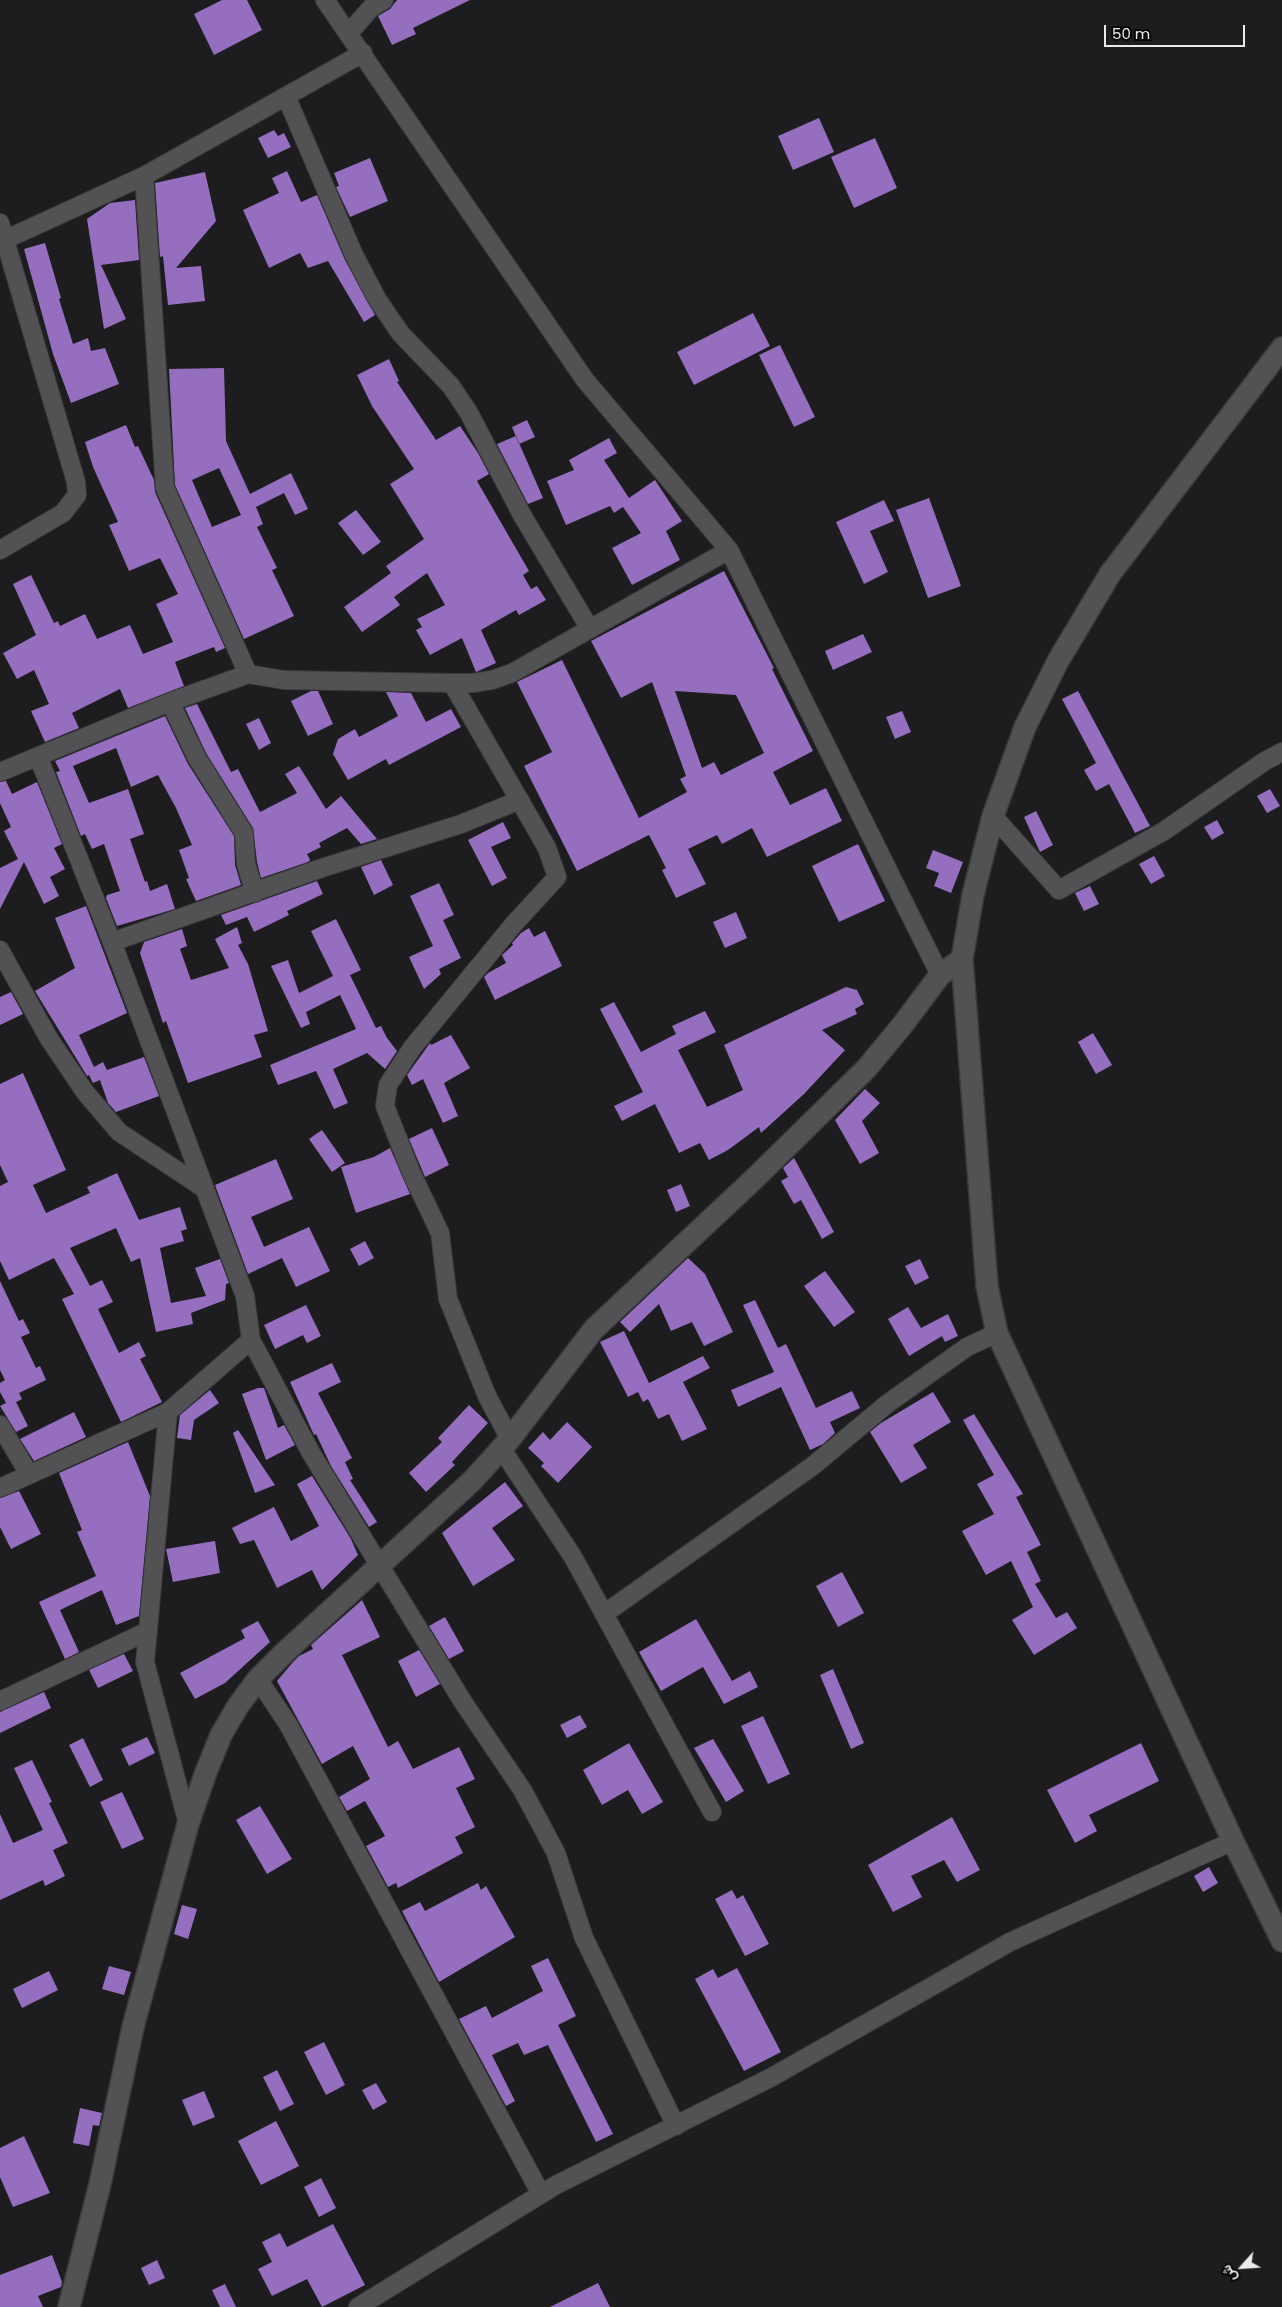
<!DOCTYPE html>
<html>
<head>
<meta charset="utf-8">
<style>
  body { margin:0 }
  #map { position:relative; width:1282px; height:2307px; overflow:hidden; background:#1d1c1f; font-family:Poppins,Vazirmatn,sans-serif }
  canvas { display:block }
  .north { position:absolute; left:1217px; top:2242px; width:50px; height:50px; -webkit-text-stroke:4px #070708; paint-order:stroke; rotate:244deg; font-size:14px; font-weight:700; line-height:20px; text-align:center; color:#eae9eb }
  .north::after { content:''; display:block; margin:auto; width:18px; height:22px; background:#eae9eb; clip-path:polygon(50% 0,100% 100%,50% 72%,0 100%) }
  .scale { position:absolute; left:1104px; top:25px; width:141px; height:22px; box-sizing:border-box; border:2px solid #eae9eb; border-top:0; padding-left:6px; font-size:15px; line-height:18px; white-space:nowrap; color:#eae9eb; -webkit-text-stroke:4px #070708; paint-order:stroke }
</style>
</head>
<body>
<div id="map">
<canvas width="1282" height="2307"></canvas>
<div class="north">ش</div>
<div class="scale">50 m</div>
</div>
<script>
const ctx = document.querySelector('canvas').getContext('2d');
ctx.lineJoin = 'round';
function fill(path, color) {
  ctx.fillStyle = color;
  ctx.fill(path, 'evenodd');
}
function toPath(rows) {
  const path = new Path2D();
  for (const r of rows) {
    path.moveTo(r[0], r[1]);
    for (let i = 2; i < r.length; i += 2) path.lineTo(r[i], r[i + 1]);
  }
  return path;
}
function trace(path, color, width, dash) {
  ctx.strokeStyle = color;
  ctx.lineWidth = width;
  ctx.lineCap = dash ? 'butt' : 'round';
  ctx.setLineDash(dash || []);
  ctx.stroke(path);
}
fill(toPath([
  [222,0,247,0,262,30,214,55,194,14],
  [397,0,470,0,413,28,416,34,392,45,378,16,390,9],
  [819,118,834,152,793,170,778,136],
  [274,130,278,136,284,133,291,147,268,158,258,138],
  [875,138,897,188,854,208,831,157],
  [370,158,388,201,350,217,336,187,339,186,334,173],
  [287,171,301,202,317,195,345,260,375,315,364,322,328,261,308,268,300,253,269,268,243,210,279,193,272,178],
  [205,172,216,221,176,268,201,266,205,301,168,305,163,256,160,257,155,183],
  [135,200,139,260,101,265,126,319,104,329,87,219,110,203],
  [45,243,61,298,59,299,73,344,88,338,91,351,105,348,119,384,71,403,53,354,24,249],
  [753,313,770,346,694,385,677,352],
  [780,345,815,417,794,427,759,355],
  [389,359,399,381,397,382,436,440,460,426,478,453,489,474,477,481,529,571,523,575,531,589,537,586,546,600,519,615,516,610,481,630,496,663,476,672,462,638,430,655,416,630,422,627,417,619,445,605,427,573,394,597,400,605,362,632,344,607,391,573,386,566,424,539,390,484,414,469,372,406,357,375],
  [224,368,226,441,250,494,291,473,308,509,295,515,284,493,256,507,263,524,257,527,277,568,272,570,294,616,244,639,175,485,169,369],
  [219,468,241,515,212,527,192,480],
  [527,420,535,437,519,444,512,427],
  [126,425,135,447,138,446,154,480,155,492,225,648,216,652,214,647,175,662,184,686,128,708,120,689,72,713,79,728,45,742,31,711,49,704,34,670,17,679,3,653,36,635,13,584,31,575,54,623,58,621,60,626,85,614,97,639,130,625,143,654,173,642,156,604,178,594,160,558,129,571,109,525,118,522,93,467,85,442],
  [516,436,543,498,528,504,497,444],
  [609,438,617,453,604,460,629,498,655,480,682,521,666,531,680,560,632,585,612,548,641,533,623,507,614,513,610,506,566,525,547,481,574,470,569,460],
  [929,498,961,586,928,598,896,510],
  [884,500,894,521,870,531,888,572,864,584,836,522],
  [356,510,381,542,363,555,338,523],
  [724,571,774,668,772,669,813,751,773,772,790,805,826,788,842,821,767,857,752,828,722,844,717,835,688,849,706,884,676,898,662,870,666,868,649,835,577,871,524,766,552,752,517,682,562,660,639,818,687,792,680,779,686,776,652,682,621,698,591,641],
  [675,691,736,695,764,753,721,775,714,762,702,768],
  [863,634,872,652,833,670,825,651],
  [311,691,318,691,333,724,308,736,291,701],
  [1078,691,1150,826,1135,833,1109,784,1096,791,1084,770,1096,763,1062,699],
  [386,692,411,693,426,722,451,709,461,727,389,765,386,759,348,780,333,754,338,739,355,729,359,737,398,716],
  [197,704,231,772,238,769,260,812,297,793,285,774,299,766,326,809,341,796,377,839,361,844,347,828,319,843,321,847,307,854,310,860,308,862,261,878,257,862,253,828,206,753,185,708],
  [902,711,911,732,895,739,886,717],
  [165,716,188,764,234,836,235,865,241,885,196,901,186,879,189,878,179,850,192,845,176,808,158,775,131,787,116,748,73,766,89,803,128,789,144,834,130,839,145,882,147,881,150,891,167,884,175,909,117,926,106,898,107,895,120,891,104,844,92,849,85,834,81,836,56,772,60,771,55,761],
  [259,718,271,743,259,750,246,724],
  [6,781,12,794,37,782,62,844,54,848,65,869,50,877,59,896,44,904,24,862,0,909,0,868,18,859,4,831,11,827,0,803,0,782],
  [1270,789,1280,806,1267,813,1257,796],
  [1036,811,1053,845,1040,852,1024,817],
  [1217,820,1224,833,1212,840,1204,827],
  [503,822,511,838,491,847,507,878,492,886,468,840],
  [858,844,885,901,839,922,812,866],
  [933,850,963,862,951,893,934,886,939,873,926,868],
  [1154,856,1165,876,1151,884,1139,864],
  [381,860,393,885,374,895,361,867],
  [317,881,323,894,287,911,289,915,254,932,247,917,226,925,221,915],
  [439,883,454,915,443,920,461,958,439,969,441,974,424,989,409,957,433,946,410,896],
  [1090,886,1099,904,1084,911,1075,893],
  [86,906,127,1013,79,1035,94,1067,103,1062,107,1070,144,1057,159,1096,116,1112,108,1103,100,1080,93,1083,89,1075,87,1076,35,991,75,968,55,918],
  [736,912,747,938,725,948,713,922],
  [336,919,361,970,350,975,376,1028,381,1026,387,1038,397,1051,385,1069,367,1053,333,1069,348,1103,334,1109,316,1071,278,1085,270,1065,356,1029,340,995,306,1012,310,1024,301,1028,271,966,288,960,299,993,333,976,311,931],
  [237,927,242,943,238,945,248,964,268,1031,254,1035,262,1057,188,1083,166,1021,163,1023,140,953,144,942,182,929,187,946,180,949,191,980,229,968,215,939],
  [529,928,534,937,545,931,562,966,495,1000,484,977,488,973,506,963,502,955,513,945,512,943,521,933],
  [846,987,857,990,864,1004,855,1009,857,1014,822,1030,845,1050,804,1094,761,1133,759,1127,728,1150,709,1160,700,1143,679,1153,655,1104,622,1121,614,1106,643,1092,600,1009,614,1002,641,1052,676,1034,672,1026,705,1011,716,1032,678,1050,707,1107,743,1090,724,1045],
  [11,992,23,1014,0,1025,0,997],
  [1093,1033,1112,1065,1096,1074,1078,1042],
  [451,1035,470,1068,444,1083,458,1116,443,1123,423,1079,412,1085,407,1075,430,1043,431,1045],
  [23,1073,66,1170,33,1185,46,1213,90,1193,87,1187,117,1173,139,1220,180,1207,187,1229,181,1231,184,1241,160,1248,171,1303,206,1296,195,1268,220,1259,229,1283,226,1284,225,1300,191,1313,193,1324,156,1332,140,1258,131,1262,116,1228,70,1248,90,1286,102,1280,113,1302,98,1309,119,1353,139,1342,146,1356,140,1359,162,1402,121,1422,62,1299,74,1294,54,1258,9,1280,0,1261,0,1186,8,1182,0,1165,0,1084],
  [865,1089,880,1103,862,1121,879,1153,860,1164,835,1120],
  [432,1128,449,1165,425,1177,409,1139],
  [322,1130,345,1163,332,1172,309,1139],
  [390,1148,410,1194,356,1213,341,1167,374,1157],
  [794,1158,834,1232,822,1239,801,1200,794,1204,781,1181,788,1177,783,1168],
  [276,1159,293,1199,251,1217,264,1247,309,1227,330,1271,296,1287,282,1258,248,1274,215,1185],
  [681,1184,690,1206,676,1212,667,1190],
  [365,1241,374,1258,359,1266,350,1249],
  [688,1258,705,1274,733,1332,704,1346,692,1322,671,1331,659,1304,630,1332,620,1322],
  [920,1259,929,1278,915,1285,905,1266],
  [825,1271,855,1312,834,1327,804,1286],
  [0,1281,19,1321,23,1319,30,1333,21,1337,36,1368,40,1366,46,1380,19,1393,22,1399,16,1402,28,1426,16,1432,0,1406,6,1403,0,1392,0,1383,5,1380,0,1370],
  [755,1300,778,1348,786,1344,816,1408,852,1391,860,1408,830,1422,835,1433,823,1444,810,1450,781,1387,738,1407,731,1390,774,1372,743,1305],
  [306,1305,321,1336,307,1343,303,1335,275,1349,264,1325],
  [908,1307,921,1328,948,1314,958,1336,945,1342,942,1336,909,1356,888,1319],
  [624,1331,649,1383,703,1356,710,1368,683,1382,707,1429,682,1441,669,1414,658,1419,648,1399,643,1402,638,1392,628,1397,600,1342],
  [332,1363,341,1382,318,1393,352,1458,345,1462,353,1479,350,1480,377,1522,369,1527,331,1466,316,1434,314,1435,290,1382],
  [258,1388,264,1388,278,1428,284,1425,295,1445,266,1460,242,1394],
  [210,1390,219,1403,194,1420,191,1440,177,1438,180,1415],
  [933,1392,951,1422,913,1445,927,1468,901,1483,870,1432,881,1423],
  [469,1405,488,1423,452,1462,455,1465,426,1492,409,1473,442,1442,438,1438],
  [74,1412,86,1437,34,1461,20,1439],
  [974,1414,1023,1494,1016,1497,1041,1545,1027,1552,1041,1581,1035,1584,1056,1618,1067,1612,1077,1628,1034,1655,1012,1620,1033,1607,1011,1561,986,1575,962,1531,994,1514,977,1484,994,1475,963,1420],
  [567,1422,592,1447,558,1483,541,1466,544,1463,528,1448,543,1432,550,1440],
  [238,1430,275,1485,255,1493,233,1433],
  [128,1442,150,1496,139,1616,116,1625,102,1590,60,1610,79,1652,65,1659,39,1602,96,1576,77,1532,82,1530,59,1473],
  [312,1476,351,1539,358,1555,322,1590,312,1570,277,1588,254,1540,240,1544,232,1528,274,1507,291,1541,319,1526,297,1484],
  [505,1482,523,1506,492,1528,515,1560,473,1586,442,1533],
  [19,1491,41,1534,11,1549,0,1527,0,1498],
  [215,1541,220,1573,173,1582,166,1549],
  [842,1572,864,1613,838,1627,816,1586],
  [362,1600,380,1637,342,1655,388,1747,398,1741,413,1769,459,1747,475,1779,456,1788,475,1827,455,1837,463,1853,398,1888,396,1883,388,1887,366,1846,385,1836,365,1801,347,1811,339,1797,370,1779,353,1746,322,1764,277,1681,293,1662,299,1656,313,1649,311,1645],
  [445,1617,464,1651,449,1659,429,1626],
  [696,1619,732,1681,750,1671,758,1687,724,1704,703,1667,661,1691,639,1652],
  [258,1621,270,1642,225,1683,195,1699,180,1673,245,1638,241,1630],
  [419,1650,440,1684,416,1697,398,1661],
  [124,1654,133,1671,98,1688,89,1670],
  [833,1669,864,1743,851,1749,820,1675],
  [44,1692,51,1708,0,1733,0,1712],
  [580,1715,587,1727,567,1738,560,1725],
  [763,1716,790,1774,768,1784,741,1726],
  [147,1737,155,1753,129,1766,121,1749],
  [83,1738,103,1780,90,1787,69,1745],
  [713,1739,744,1791,726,1802,694,1748],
  [629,1743,663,1802,642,1814,628,1790,602,1805,583,1770],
  [1141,1743,1159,1781,1089,1815,1097,1831,1075,1843,1047,1790],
  [32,1760,52,1802,49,1803,68,1843,53,1850,65,1876,45,1886,43,1880,0,1900,0,1814,13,1843,43,1830,14,1768],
  [122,1792,144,1839,122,1849,100,1802],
  [260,1806,292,1859,267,1874,236,1820],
  [952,1817,980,1870,957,1882,944,1860,911,1876,922,1897,893,1912,868,1865],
  [1209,1867,1218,1883,1203,1892,1194,1876],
  [478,1883,481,1890,486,1886,515,1937,439,1982,402,1911,420,1902,425,1911],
  [732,1890,737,1899,743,1895,769,1944,745,1956,715,1899],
  [182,1905,197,1909,188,1939,174,1934],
  [548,1958,576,2016,558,2025,613,2134,596,2142,548,2045,524,2055,518,2043,492,2055,515,2101,506,2106,459,2019,486,2006,492,2018,543,1991,531,1966],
  [109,1966,131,1972,124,1995,102,1989],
  [737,1968,781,2052,744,2071,695,1979,713,1969,718,1978],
  [49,1971,58,1990,22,2008,13,1989],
  [324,2042,345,2085,326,2095,304,2052],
  [277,2070,294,2104,280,2111,263,2077],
  [376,2083,387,2102,373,2110,362,2090],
  [204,2091,215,2117,193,2126,182,2100],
  [80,2108,102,2113,99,2126,93,2125,89,2146,73,2143],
  [276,2121,299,2166,261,2185,238,2141],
  [24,2136,50,2193,13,2207,0,2177,0,2148],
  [321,2178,336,2208,319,2217,304,2187],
  [333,2224,365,2285,322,2307,307,2279,272,2296,258,2269,272,2262,262,2242,280,2233,287,2247],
  [52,2255,62,2282,61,2287,38,2296,43,2307,0,2307,0,2275],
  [157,2260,165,2278,149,2285,141,2268],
  [598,2283,610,2307,550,2307],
  [225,2284,236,2307,220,2307,212,2290]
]), '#966ebf');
const minor = toPath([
  [325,0,585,380,729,550,940,975],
  [348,34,371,8,384,0],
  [286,96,354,255,377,299,401,334,451,386,469,413,522,515,590,629],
  [144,176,165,488,248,674,284,680,452,683,473,683,492,680,512,673,729,550],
  [0,223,76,482,77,495,63,513,0,550],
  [0,242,144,176,363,53],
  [452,683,547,848,557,877,513,925,412,1048,388,1085,385,1106,411,1172,440,1233,448,1299,487,1396,510,1439],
  [170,702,197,758,244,833,246,864,255,893],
  [38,756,117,955,245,1296,251,1340,311,1453,463,1702,523,1791,556,1853,584,1938,676,2126],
  [0,772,170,702,248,674],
  [993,816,1059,890,1164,831,1265,761,1282,752],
  [112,942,322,868,461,824,520,800],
  [0,950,48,1037,85,1092,119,1132,205,1189],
  [168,1412,145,1662,188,1824],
  [0,1425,29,1474],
  [501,1448,573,1557,712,1812],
  [0,1488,168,1412,251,1340],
  [604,1614,814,1465,887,1404,967,1347,997,1333],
  [258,1679,288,1724,541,2194],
  [0,1701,148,1631],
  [358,2307,556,2185,770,2078,1010,1942,1233,1841]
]);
const tertiary = toPath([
  [1282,348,1110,574,1058,661,1025,727,993,816,973,895,962,959,987,1286,997,1333,1233,1841,1282,1941],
  [69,2307,100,2184,133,2027,188,1824,206,1772,221,1735,238,1706,258,1679,284,1653,472,1481,510,1439,594,1329,754,1179,867,1068,904,1023,940,975,962,959]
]);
trace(minor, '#3a393b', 20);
trace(tertiary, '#3a393b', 24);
trace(minor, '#525154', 18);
trace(tertiary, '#525154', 21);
</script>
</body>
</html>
